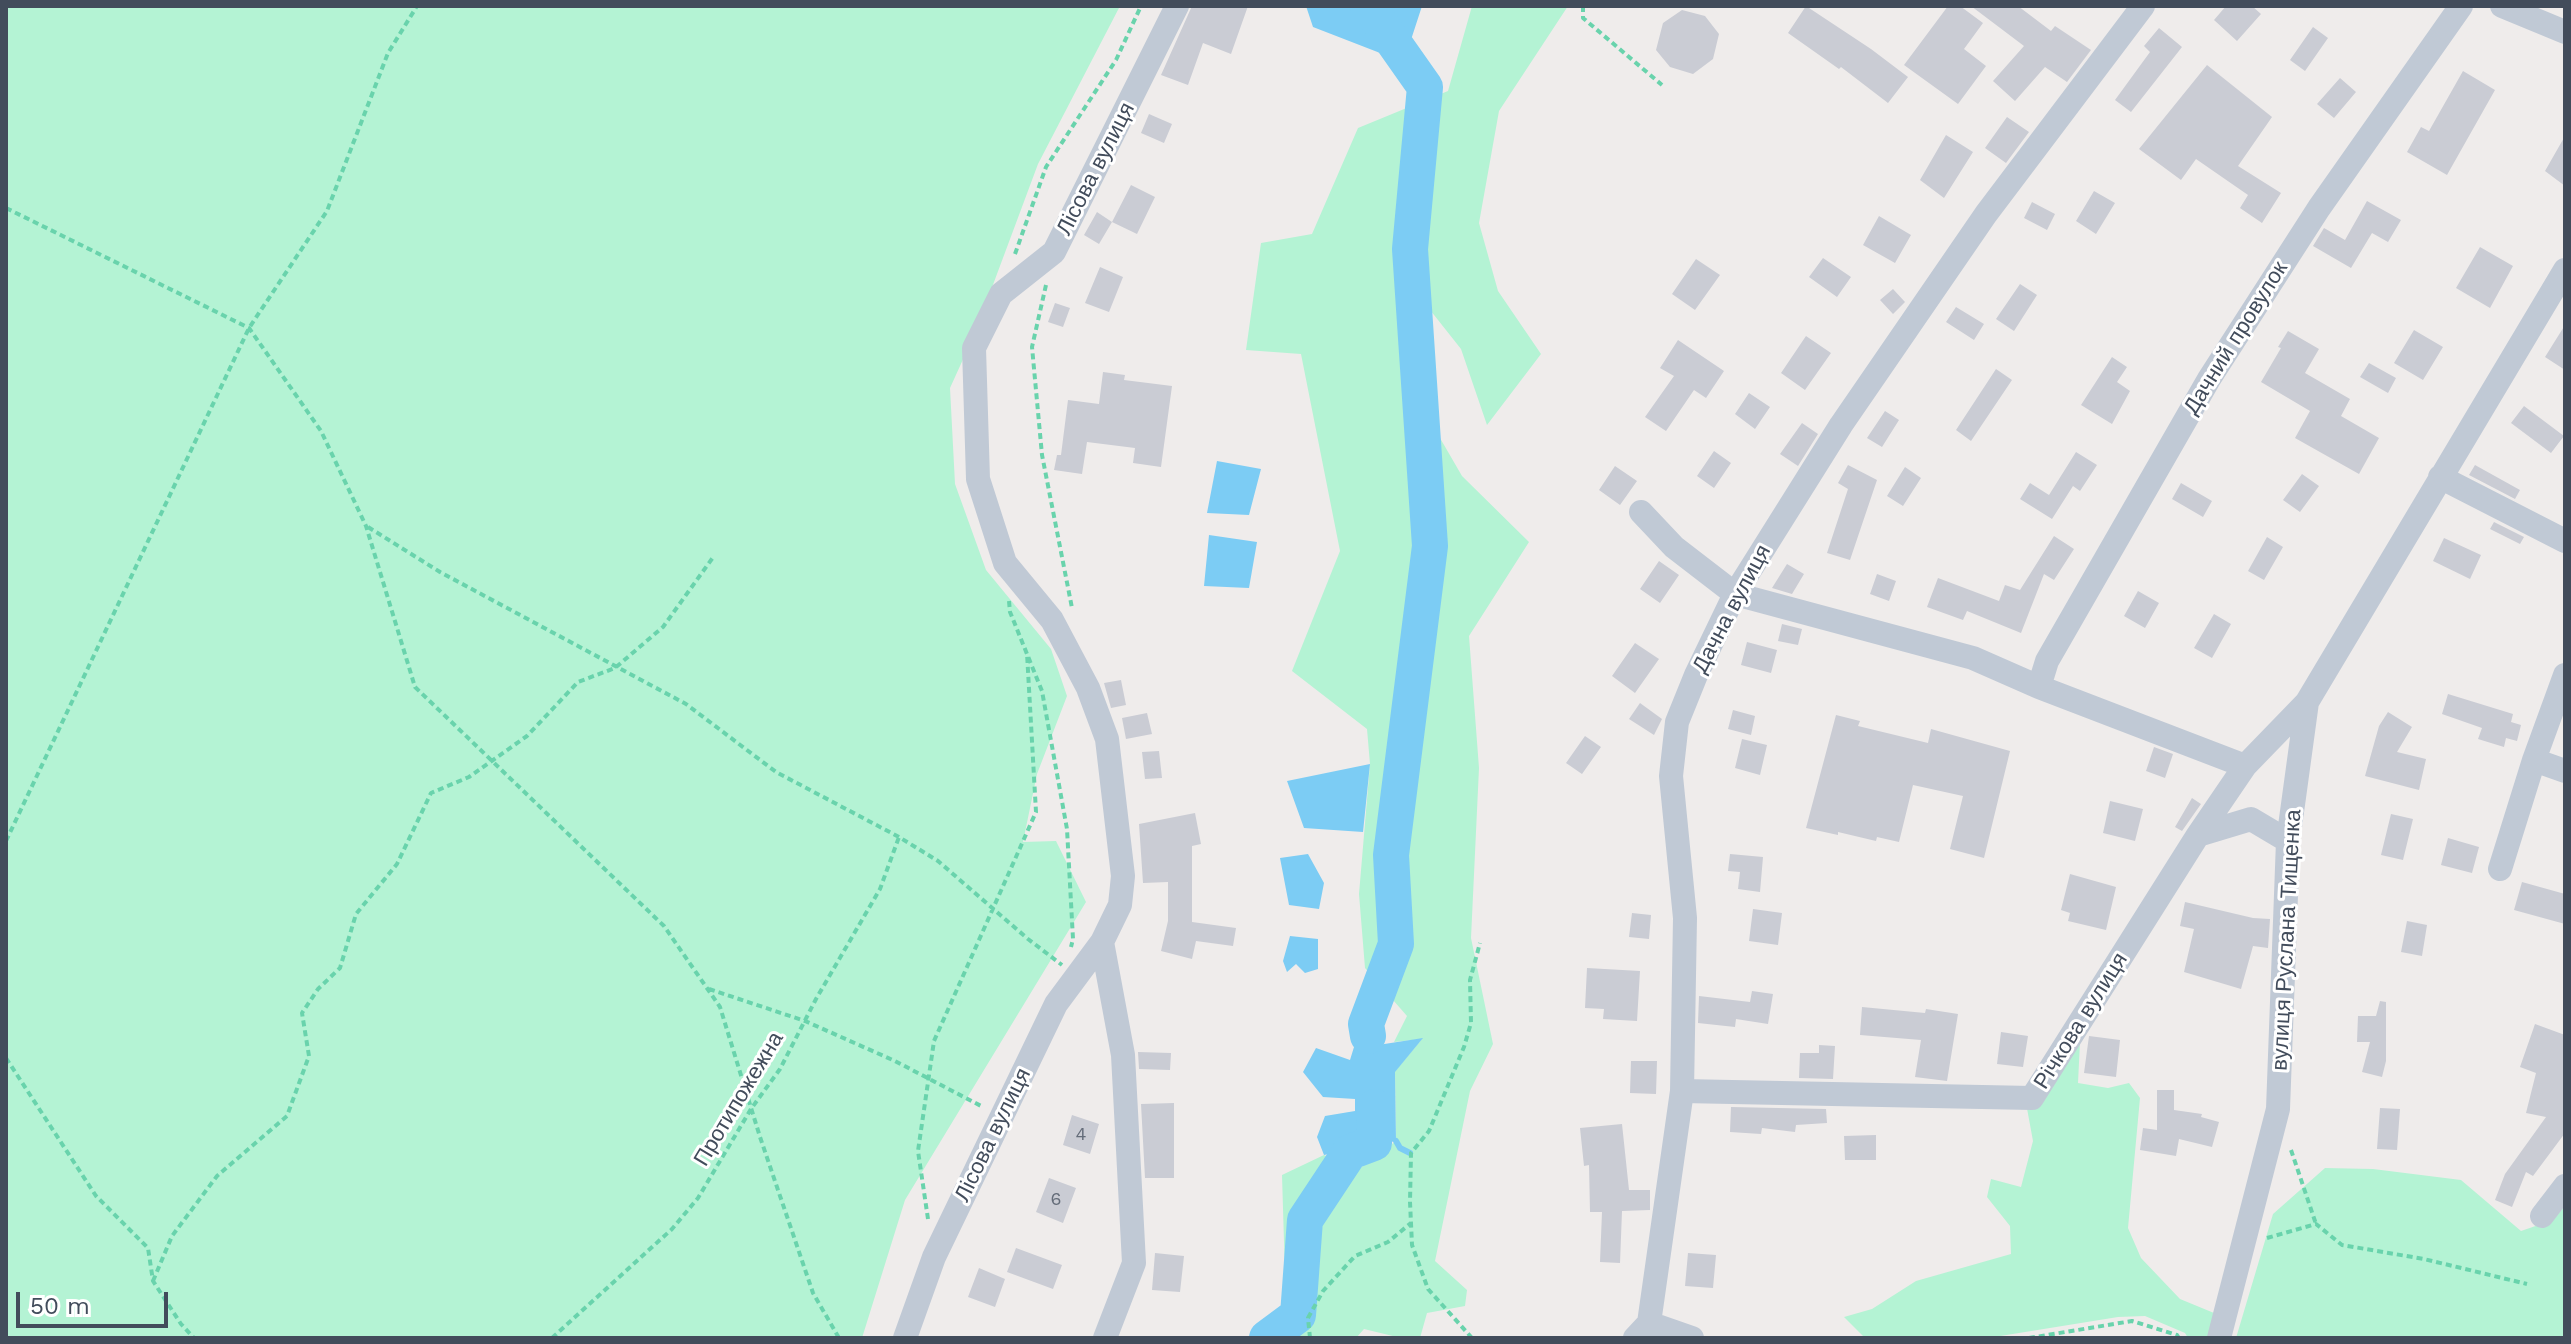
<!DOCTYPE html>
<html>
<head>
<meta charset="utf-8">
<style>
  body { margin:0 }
  #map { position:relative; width:2571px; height:1344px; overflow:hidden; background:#efeceb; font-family:"Work Sans",sans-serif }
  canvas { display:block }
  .frame { position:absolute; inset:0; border:8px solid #424c5b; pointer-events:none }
  .scale { position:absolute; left:16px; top:1292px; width:152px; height:36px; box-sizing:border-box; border:4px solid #424c5b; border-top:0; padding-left:10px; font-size:24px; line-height:28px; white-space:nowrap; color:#424c5b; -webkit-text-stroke:6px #fff; paint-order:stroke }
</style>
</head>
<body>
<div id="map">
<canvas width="2571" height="1344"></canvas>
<div class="frame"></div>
<div class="scale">50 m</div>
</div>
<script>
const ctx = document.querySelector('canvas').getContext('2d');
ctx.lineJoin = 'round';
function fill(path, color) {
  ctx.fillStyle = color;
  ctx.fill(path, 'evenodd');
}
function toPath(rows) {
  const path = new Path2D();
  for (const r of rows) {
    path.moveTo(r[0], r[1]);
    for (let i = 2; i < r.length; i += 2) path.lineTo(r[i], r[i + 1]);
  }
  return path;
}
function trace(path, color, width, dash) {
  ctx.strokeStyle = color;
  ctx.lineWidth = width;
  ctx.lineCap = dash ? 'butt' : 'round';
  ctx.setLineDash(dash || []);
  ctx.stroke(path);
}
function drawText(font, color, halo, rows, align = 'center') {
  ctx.font = font + ' "Work Sans",sans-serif';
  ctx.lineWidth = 6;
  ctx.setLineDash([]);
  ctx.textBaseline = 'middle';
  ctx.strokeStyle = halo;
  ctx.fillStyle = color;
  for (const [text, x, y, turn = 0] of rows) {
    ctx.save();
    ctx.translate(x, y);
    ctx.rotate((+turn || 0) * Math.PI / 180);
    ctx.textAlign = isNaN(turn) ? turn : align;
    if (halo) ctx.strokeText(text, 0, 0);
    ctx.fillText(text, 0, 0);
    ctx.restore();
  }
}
fill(toPath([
  [6,6,1120,6,1038,164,975,333,950,388,955,484,986,570,1051,649,1067,696,1037,774,1023,842,1056,841,1086,902,905,1200,862,1338,6,1338],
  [1472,6,1568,6,1499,111,1479,223,1498,291,1541,354,1487,425,1461,349,1419,296,1400,369,1462,476,1529,542,1469,636,1479,768,1471,938,1493,1044,1470,1091,1435,1261,1467,1290,1465,1306,1427,1313,1420,1338,1401,1338,1364,1329,1356,1338,1248,1338,1286,1309,1282,1175,1324,1155,1356,1171,1396,1141,1395,1071,1422,1039,1394,1042,1407,1016,1365,968,1359,894,1370,764,1367,729,1292,671,1340,551,1301,354,1246,350,1261,243,1312,234,1358,128,1448,91],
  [2080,1042,2078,1083,2108,1088,2129,1083,2140,1098,2128,1228,2141,1258,2180,1299,2214,1313,2210,1338,2188,1338,2185,1333,2145,1316,2118,1317,1988,1338,1865,1338,1844,1317,1872,1309,1916,1281,2011,1254,2010,1226,1987,1197,1991,1179,2021,1187,2033,1141,2026,1103],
  [2325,1168,2373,1169,2461,1180,2521,1231,2553,1220,2565,1206,2565,1338,2236,1338,2273,1214]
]), '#b4f3d4');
fill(toPath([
  [1306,6,1422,6,1408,49,1393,58,1313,27],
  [1217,461,1261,469,1249,515,1207,513],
  [1209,535,1257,542,1249,588,1204,586],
  [1370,764,1363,832,1304,828,1287,781],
  [1308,854,1324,883,1319,909,1289,905,1280,858],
  [1290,936,1318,939,1318,969,1305,973,1296,964,1287,972,1283,961],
  [1374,982,1383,1003,1378,1045,1423,1038,1395,1072,1396,1141,1324,1155,1317,1137,1325,1116,1355,1111,1355,1099,1323,1097,1303,1072,1316,1048,1350,1060]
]), '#7cccf4');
trace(toPath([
  [1396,1141,1400,1148,1410,1153]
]), '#7cccf4', 6);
trace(toPath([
  [1368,1036,1366,1024,1396,944,1391,855,1430,546,1410,249,1425,87,1368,6],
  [1267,1338,1298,1315,1305,1220,1350,1152,1374,1143,1375,1107]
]), '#7cccf4', 36);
fill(toPath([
  [1192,6,1248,6,1231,54,1203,43,1188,85,1161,75],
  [1806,6,1871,49,1908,77,1888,103,1841,67,1839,69,1788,33],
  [1948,6,1960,6,1983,23,1964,49,1986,66,1958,104,1904,65],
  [1971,6,2018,6,2051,31,2055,26,2091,50,2067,82,2045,67,2015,101,1993,81,2024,46],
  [2226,6,2252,6,2261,14,2237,41,2214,20],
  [1682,10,1705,16,1719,34,1713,59,1693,74,1670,67,1656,50,1663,23],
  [2313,27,2328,38,2305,71,2290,60],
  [2159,28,2182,47,2131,112,2115,100,2150,52,2144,46],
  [2207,65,2272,117,2238,166,2281,193,2262,223,2240,208,2248,195,2196,159,2181,180,2139,149],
  [2463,71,2495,90,2447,175,2407,152,2421,127,2429,131],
  [2340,78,2356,92,2334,118,2317,104],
  [1149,114,1172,124,1164,143,1141,133],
  [2007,117,2029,132,2006,163,1985,148],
  [1946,135,1973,152,1944,198,1920,180],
  [2565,136,2565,186,2545,171],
  [1131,185,1155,197,1137,234,1112,222],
  [2094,191,2115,203,2096,234,2076,221],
  [2367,201,2401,220,2388,242,2372,233,2351,268,2313,246,2324,228,2345,240],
  [2032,202,2055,214,2047,230,2024,218],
  [1097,212,1112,222,1099,244,1084,235],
  [1879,216,1911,235,1895,263,1863,245],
  [2480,247,2513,266,2490,308,2456,288],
  [1823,258,1851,277,1837,297,1809,277],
  [1696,259,1720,275,1695,310,1672,294],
  [1100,267,1123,277,1109,312,1085,303],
  [2020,284,2037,295,2014,331,1996,319],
  [1893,289,1905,302,1893,314,1880,300],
  [1055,303,1070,308,1063,327,1048,322],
  [1956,307,1984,324,1974,340,1946,322],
  [2565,325,2565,370,2545,357],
  [2414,330,2443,347,2423,380,2394,363],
  [2288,331,2319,349,2305,373,2350,399,2341,416,2379,438,2359,474,2295,438,2310,411,2261,382,2281,348,2278,347],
  [1806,336,1831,353,1805,390,1781,373],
  [1678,340,1724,371,1706,398,1694,390,1666,431,1645,417,1674,376,1660,368],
  [2112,357,2127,367,2117,382,2130,391,2112,424,2081,405],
  [2369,363,2396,378,2388,393,2360,377],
  [1996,369,2012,380,1971,441,1956,430],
  [1103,372,1125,375,1124,380,1172,386,1161,467,1133,463,1135,448,1087,442,1082,474,1054,470,1057,455,1061,455,1068,400,1099,404],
  [1749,393,1770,407,1755,429,1735,414],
  [2524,406,2564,436,2551,453,2511,423],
  [1885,411,1899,420,1882,447,1867,438],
  [1802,423,1818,434,1798,466,1780,454],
  [1714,451,1731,463,1714,488,1697,476],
  [2076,452,2097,465,2080,491,2073,486,2052,519,2020,499,2030,483,2049,495],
  [1848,465,1877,480,1850,560,1827,553,1848,489,1838,483],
  [2475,465,2520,490,2515,499,2469,475],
  [1615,466,1637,481,1620,505,1599,490],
  [1905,467,1921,478,1903,506,1887,496],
  [2302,474,2319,486,2300,512,2283,500],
  [2181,483,2212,501,2203,517,2172,499],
  [2494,522,2524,537,2520,544,2490,529],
  [2054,536,2074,549,2054,580,2044,574,2021,633,1967,611,1963,620,1927,607,1938,578,1999,601,2005,585,2020,590],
  [2267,537,2283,547,2264,580,2248,571],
  [2444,538,2481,555,2470,579,2433,561],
  [1659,561,1679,575,1660,603,1640,589],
  [1787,564,1804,574,1792,594,1772,588],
  [1877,574,1896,581,1889,601,1870,594],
  [2138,591,2159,603,2145,628,2124,616],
  [2214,614,2231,624,2212,658,2194,648],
  [1782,624,1802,629,1798,645,1778,641],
  [1747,642,1777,650,1771,673,1741,665],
  [1635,643,1659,659,1635,693,1612,676],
  [1121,680,1126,705,1111,708,1104,683],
  [2448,694,2513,714,2511,722,2521,725,2517,741,2506,738,2504,747,2478,739,2482,728,2442,714],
  [1640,703,1662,719,1654,735,1629,719],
  [1733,710,1755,716,1751,735,1728,729],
  [2388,712,2412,727,2397,752,2426,759,2419,790,2365,776,2379,726],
  [1147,713,1152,734,1126,739,1122,718],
  [1836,715,1860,721,1858,726,1928,743,1931,729,2010,751,1984,858,1950,849,1963,796,1913,785,1899,842,1877,837,1876,841,1838,832,1838,835,1806,828],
  [1585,736,1601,747,1582,774,1566,763],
  [1742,739,1767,745,1760,775,1735,768],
  [2154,747,2173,754,2165,778,2146,771],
  [1159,751,1162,778,1145,779,1142,752],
  [2192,798,2201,804,2182,831,2175,827],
  [2110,801,2143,809,2135,841,2103,833],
  [1195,813,1201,844,1192,846,1192,922,1236,928,1233,946,1196,941,1192,959,1161,951,1168,921,1168,882,1143,883,1139,824],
  [2391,814,2413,819,2403,860,2381,855],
  [2448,838,2479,847,2472,873,2441,865],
  [1730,854,1763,857,1760,892,1738,889,1740,872,1728,871],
  [2070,874,2116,887,2106,930,2068,921,2070,913,2061,910],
  [2522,882,2565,894,2565,924,2514,910],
  [2185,902,2253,918,2270,919,2268,948,2253,946,2241,989,2184,972,2194,929,2180,926],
  [1753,909,1782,913,1778,945,1749,941],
  [1632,913,1651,915,1649,939,1629,937],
  [2407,921,2427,925,2422,956,2401,952],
  [1587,968,1640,971,1637,1021,1603,1019,1604,1009,1585,1008],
  [1752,991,1773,994,1768,1024,1736,1019,1735,1027,1698,1023,1699,996,1750,1002],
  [2380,1001,2386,1002,2386,1061,2382,1077,2362,1072,2370,1042,2357,1042,2358,1016,2376,1016],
  [1862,1007,1925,1013,1926,1009,1958,1014,1947,1081,1915,1077,1921,1040,1860,1035],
  [2535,1024,2565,1035,2565,1133,2533,1176,2526,1172,2512,1207,2495,1200,2505,1174,2546,1117,2526,1113,2536,1073,2520,1067],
  [2001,1032,2028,1036,2023,1067,1997,1064],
  [2089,1036,2120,1040,2116,1077,2084,1073],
  [1819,1045,1835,1046,1833,1079,1799,1078,1800,1053,1819,1053],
  [1138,1052,1171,1053,1170,1070,1139,1069],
  [1631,1061,1657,1061,1656,1094,1630,1093],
  [2157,1090,2174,1090,2174,1110,2202,1114,2201,1117,2219,1122,2212,1147,2179,1139,2176,1156,2140,1150,2143,1128,2157,1130],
  [1174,1103,1174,1178,1145,1178,1141,1104],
  [1731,1107,1826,1109,1827,1123,1796,1125,1795,1132,1762,1128,1761,1134,1730,1132],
  [2380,1108,2400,1109,2397,1150,2377,1149],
  [1072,1115,1099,1124,1090,1154,1063,1145],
  [1622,1124,1629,1190,1650,1190,1650,1210,1622,1211,1620,1263,1600,1262,1602,1212,1590,1212,1589,1165,1584,1166,1580,1128],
  [1876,1135,1876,1160,1845,1160,1844,1136],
  [1049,1178,1076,1188,1063,1223,1036,1212],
  [1016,1248,1062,1265,1053,1289,1007,1272],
  [1155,1253,1184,1256,1180,1292,1152,1290],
  [1688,1253,1716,1255,1713,1288,1685,1286],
  [979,1268,1005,1279,995,1307,968,1297]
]), '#caccd4');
trace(toPath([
  [1583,6,1583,18,1662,85],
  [6,208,249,328,321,431,366,526,415,687,664,926,720,1007,760,1137,813,1293,839,1338],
  [1015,254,1046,167,1116,60,1141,6],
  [1046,285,1032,347,1042,455,1072,608],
  [368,527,440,572,686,704,776,772,899,837,938,861,1028,939,1062,965],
  [1009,601,1010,612,1042,691,1067,829,1073,939,1071,947],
  [6,841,249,328,327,211,388,53,417,6],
  [709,989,805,1021,895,1061,983,1107],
  [6,1058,96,1196,148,1248,153,1281,181,1324,194,1338],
  [2291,1150,2316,1224],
  [928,1219,918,1151,934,1041,1036,812,1027,653],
  [2267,1238,2316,1224,2342,1245,2424,1259,2527,1284],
  [153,1281,172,1236,217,1176,287,1116,309,1056,302,1013,318,989,340,968,356,914,397,864,431,793,469,777,527,736,578,682,615,668,663,627,714,556],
  [552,1338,672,1229,698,1198,751,1109,780,1069,816,999,880,889,899,837],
  [1310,1338,1308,1318,1323,1291,1355,1256,1388,1242,1411,1223],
  [1472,1338,1428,1289,1412,1245,1410,1202,1411,1153,1429,1131,1464,1047,1471,1023,1470,980,1480,943],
  [2029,1338,2132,1321,2177,1335,2179,1338]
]), '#69d3ac', 4, [6, 4]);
trace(toPath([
  [2502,6,2565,32],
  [2440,477,2565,541],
  [1641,512,1674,547,1735,594,1973,658,2039,687,2245,766],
  [2039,687,2047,661,2209,379,2319,208,2461,6],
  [2534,760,2565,771],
  [2198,835,2251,819,2288,841],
  [2500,869,2534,760,2565,675],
  [1102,942,1123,1055,1134,1263,1105,1338],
  [1682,1091,2032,1098,2198,835,2245,766,2307,702],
  [2542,1216,2565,1186],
  [1649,1323,1692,1338],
  [905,1338,934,1257,1056,1004,1102,942,1120,905,1123,876,1107,739,1088,688,1052,620,1005,563,978,479,974,348,1001,294,1054,252,1177,6],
  [1635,1338,1649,1323,1682,1091,1685,918,1671,776,1677,722,1696,675,1735,594,1841,425,1986,214,2143,6],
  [2219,1338,2278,1109,2288,841,2307,702,2565,270]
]), '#c0c9d5', 24);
drawText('18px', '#646c79', null, [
  ["4",1081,1135],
  ["6",1056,1200]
]);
drawText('22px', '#424c5b', '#fff', [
  ["Лісова вулиця",1096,169,-63],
  ["Дачний провулок",2236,338,-58],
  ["Дачна вулиця",1732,609,-62],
  ["вулиця Руслана Тищенка",2287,940,-87],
  ["Річкова вулиця",2081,1021,-58],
  ["Протипожежна",739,1099,-59],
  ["Лісова вулиця",993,1135,-64]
]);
</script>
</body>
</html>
